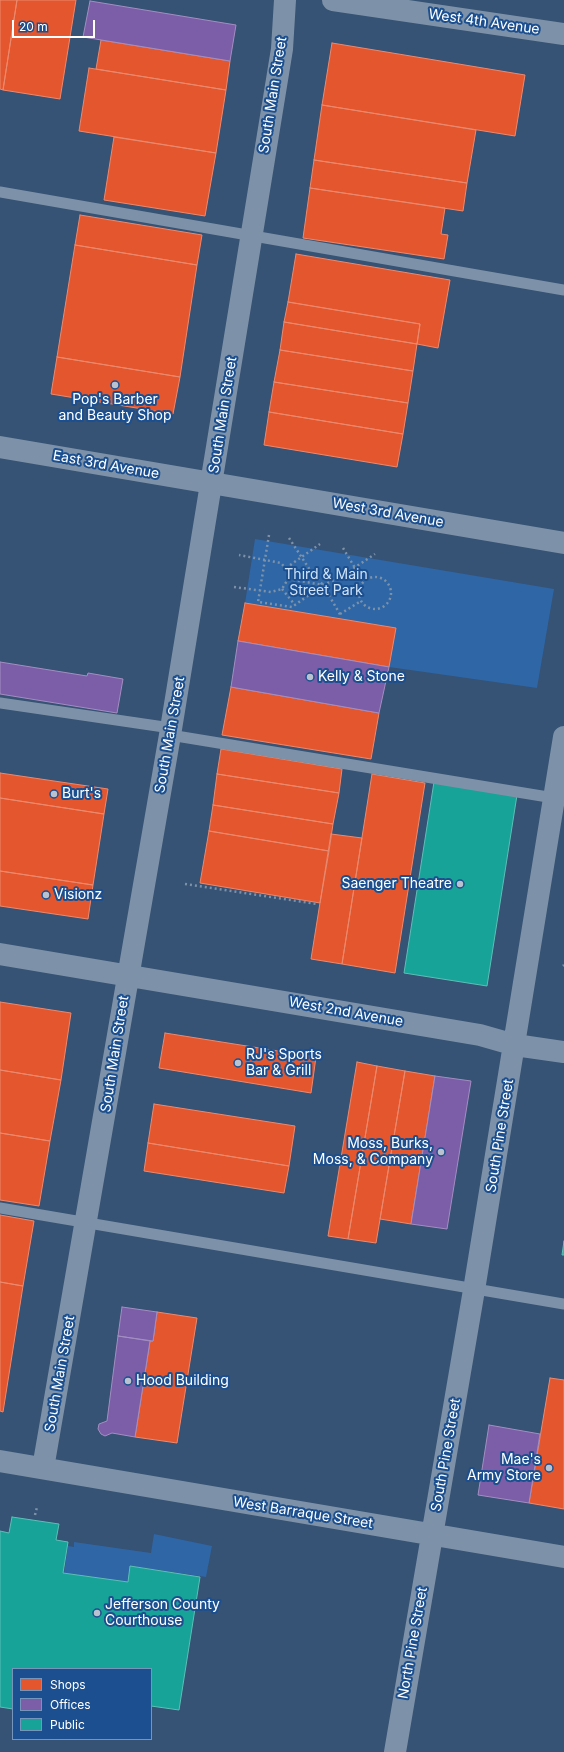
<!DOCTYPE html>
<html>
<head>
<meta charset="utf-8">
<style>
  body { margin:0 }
  #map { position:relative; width:564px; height:1752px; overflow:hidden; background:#365274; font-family:Inter,sans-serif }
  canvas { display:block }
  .legend { position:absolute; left:12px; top:1668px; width:140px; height:72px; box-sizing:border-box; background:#1b4f8f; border:1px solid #7695bc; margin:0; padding:5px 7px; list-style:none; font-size:12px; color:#fff }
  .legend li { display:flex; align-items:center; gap:8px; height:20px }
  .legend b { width:20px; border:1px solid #7695bc }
  .scale { position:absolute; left:12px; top:20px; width:83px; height:18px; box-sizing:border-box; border:2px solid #fff; border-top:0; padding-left:5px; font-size:12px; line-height:14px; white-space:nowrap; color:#fff; -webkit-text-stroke:3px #1b4f8f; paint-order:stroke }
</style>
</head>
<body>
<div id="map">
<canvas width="564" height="1752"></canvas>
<ul class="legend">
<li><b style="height:11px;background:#e4572e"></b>Shops</li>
<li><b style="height:11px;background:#7b5ea7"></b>Offices</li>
<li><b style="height:11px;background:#17a398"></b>Public</li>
</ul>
<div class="scale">20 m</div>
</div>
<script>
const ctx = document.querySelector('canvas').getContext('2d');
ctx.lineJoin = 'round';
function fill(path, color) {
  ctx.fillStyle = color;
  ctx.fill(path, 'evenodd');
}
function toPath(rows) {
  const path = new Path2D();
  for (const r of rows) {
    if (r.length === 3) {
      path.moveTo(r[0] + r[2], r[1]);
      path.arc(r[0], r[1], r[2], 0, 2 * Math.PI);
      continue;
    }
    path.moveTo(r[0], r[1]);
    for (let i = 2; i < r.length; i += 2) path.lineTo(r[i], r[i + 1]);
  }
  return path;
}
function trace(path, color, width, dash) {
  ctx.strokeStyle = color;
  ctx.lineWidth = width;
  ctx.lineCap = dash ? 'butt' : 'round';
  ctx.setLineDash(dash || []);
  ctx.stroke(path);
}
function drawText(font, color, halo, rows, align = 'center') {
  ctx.font = font + ' Inter,sans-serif';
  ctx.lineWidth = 4;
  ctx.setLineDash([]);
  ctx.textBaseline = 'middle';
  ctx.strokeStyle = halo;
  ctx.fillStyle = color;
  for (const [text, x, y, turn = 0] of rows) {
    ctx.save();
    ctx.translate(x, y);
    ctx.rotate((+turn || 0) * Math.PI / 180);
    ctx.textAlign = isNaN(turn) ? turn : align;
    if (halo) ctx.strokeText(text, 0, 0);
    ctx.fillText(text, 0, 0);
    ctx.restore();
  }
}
fill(toPath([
  [255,539,554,589,537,688,389,667,395,628,245,603],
  [154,1534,212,1546,206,1577,131,1566,128,1582,64,1573,68,1546,74,1547,74,1542,151,1553]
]), '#2f66a5');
const shops = toPath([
  [0,0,17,0,3,90,0,89,0,0],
  [17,0,76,0,60,99,3,90,17,0],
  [101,40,230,61,226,90,96,69,101,40],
  [332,43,525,75,515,136,322,105,332,43],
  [89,68,226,90,216,153,79,131,89,68],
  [322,105,476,130,467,183,314,160,322,105],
  [114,137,216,153,205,216,104,200,114,137],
  [314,160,467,183,463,211,310,188,314,160],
  [310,188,445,208,441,234,448,235,444,259,303,238,310,188],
  [80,215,202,235,197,265,75,245,80,215],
  [75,245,197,265,180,377,57,357,75,245],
  [296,254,450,280,438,348,417,344,420,324,288,302,296,254],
  [288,302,420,324,417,344,284,322,288,302],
  [284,322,417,344,413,371,280,350,284,322],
  [280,350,413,371,408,403,274,382,280,350],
  [57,357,180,377,173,414,51,394,57,357],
  [274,382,408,403,403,434,269,412,274,382],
  [269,412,403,434,397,467,264,445,269,412],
  [245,603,396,628,389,667,238,641,245,603],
  [231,687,379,713,371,759,222,735,231,687],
  [221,749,342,769,339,793,217,774,221,749],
  [0,773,108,789,104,814,0,798,0,773],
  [217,774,339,793,333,824,213,805,217,774],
  [372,774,425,783,395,973,342,964,372,774],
  [0,798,104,814,93,885,0,871,0,798],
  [213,805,333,824,329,851,209,831,213,805],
  [209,831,329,851,320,903,200,883,209,831],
  [331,834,362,838,342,964,311,959,331,834],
  [0,871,93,885,88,919,0,906,0,871],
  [0,1002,71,1013,61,1080,0,1070,0,1002],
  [165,1033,316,1057,311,1093,159,1068,165,1033],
  [357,1062,377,1066,348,1239,328,1236,357,1062],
  [377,1066,405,1071,376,1243,348,1239,377,1066],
  [0,1070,61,1080,50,1141,0,1133,0,1070],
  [405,1071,435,1076,411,1224,380,1219,405,1071],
  [154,1104,295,1126,289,1166,148,1143,154,1104],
  [0,1133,50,1141,39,1206,0,1200,0,1133],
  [148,1143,289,1166,284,1193,144,1171,148,1143],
  [0,1215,34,1221,23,1286,0,1282,0,1215],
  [0,1282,23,1286,3,1412,0,1411,0,1282],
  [157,1312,197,1318,177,1443,135,1437,150,1341,153,1341,157,1312],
  [550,1378,564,1380,564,1509,529,1503,550,1378]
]);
fill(shops, '#e4572e');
trace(shops, '#ec896d', 1);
const offices = toPath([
  [90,1,236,25,230,61,83,37,90,1],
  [238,641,389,667,379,713,231,687,238,641],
  [0,662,87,676,88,673,123,679,117,713,0,694,0,662],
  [435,1076,471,1081,447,1229,411,1224,435,1076],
  [122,1307,157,1312,153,1341,118,1336,122,1307],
  [118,1336,150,1341,135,1437,112,1433,105,1436,101,1434,98,1429,99,1424,107,1421,118,1336],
  [489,1425,540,1434,529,1503,478,1495,489,1425]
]);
fill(offices, '#7b5ea7');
trace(offices, '#a38ec1', 1);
const public = toPath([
  [434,782,517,795,487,986,404,973,434,782],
  [564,1241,564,1255,562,1255,564,1241],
  [12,1517,59,1524,56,1540,68,1542,63,1573,128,1582,130,1566,200,1577,179,1710,151,1706,151,1669,13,1669,13,1709,0,1707,0,1531,9,1533,12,1517]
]);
fill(public, '#17a398');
trace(public, '#5dbfb7', 1);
trace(toPath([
  [269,535,258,602,292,607,323,585,339,578,375,554],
  [289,538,312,573,323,585,341,616],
  [343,548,363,581],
  [286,568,320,544],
  [375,593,16],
  [288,579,359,591],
  [234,587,271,592,282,589,288,579,287,570,281,563,239,555],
  [282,589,295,605],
  [340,614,361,601],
  [185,884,317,904],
  [563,966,564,965],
  [35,1515,37,1507]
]), '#7d92a8', 2.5, [2, 3]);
trace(toPath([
  [0,192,564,290],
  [0,703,171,728],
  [170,735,554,798],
  [0,1208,564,1304]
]), '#7d92a8', 11);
trace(toPath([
  [333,0,564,34],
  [0,447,564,543],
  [0,954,480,1035,515,1045,564,1052],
  [0,1461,564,1557],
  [43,1468,170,735,282,49,285,0],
  [395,1752,474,1290,564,737]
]), '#7d92a8', 22);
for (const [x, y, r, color] of [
  [115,385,4,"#b9c2ce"],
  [310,677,4,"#b9c2ce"],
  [54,794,4,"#b9c2ce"],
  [460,884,4,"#b9c2ce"],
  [46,895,4,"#b9c2ce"],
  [238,1063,4,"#b9c2ce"],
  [441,1152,4,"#b9c2ce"],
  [128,1381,4,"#b9c2ce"],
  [549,1468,4,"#b9c2ce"],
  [97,1613,4,"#b9c2ce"]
]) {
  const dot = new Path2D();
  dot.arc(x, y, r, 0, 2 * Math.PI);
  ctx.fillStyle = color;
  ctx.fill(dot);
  trace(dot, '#1b4f8f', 1.5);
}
drawText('14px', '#fff', '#1b4f8f', [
  ["West 4th Avenue",484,22,8],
  ["South Main Street",273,95,-81],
  ["South Main Street",223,415,-81],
  ["East 3rd Avenue",106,465,10],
  ["West 3rd Avenue",388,513,10],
  ["South Main Street",170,735,-80],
  ["West 2nd Avenue",346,1012,10],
  ["South Main Street",115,1054,-81],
  ["South Pine Street",500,1136,-81],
  ["South Main Street",60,1374,-80],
  ["South Pine Street",446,1455,-80],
  ["West Barraque Street",303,1513,9],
  ["North Pine Street",413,1643,-80]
]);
drawText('14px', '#fff', '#1b4f8f', [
  ["Pop's Barber",115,400,"center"],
  ["and Beauty Shop",115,416,"center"],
  ["Kelly & Stone",318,677],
  ["Burt's",62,794],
  ["Saenger Theatre",452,884,"right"],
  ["Visionz",54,895],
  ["RJ's Sports",246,1055],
  ["Bar & Grill",246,1071],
  ["Moss, Burks,",433,1144,"right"],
  ["Moss, & Company",433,1160,"right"],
  ["Hood Building",136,1381],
  ["Mae's",541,1460,"right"],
  ["Army Store",541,1476,"right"],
  ["Jefferson County",105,1605],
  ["Courthouse",105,1621]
], 'left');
drawText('14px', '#cfe3fa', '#1b4f8f', [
  ["Third & Main",326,575],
  ["Street Park",326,591]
]);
</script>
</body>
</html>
